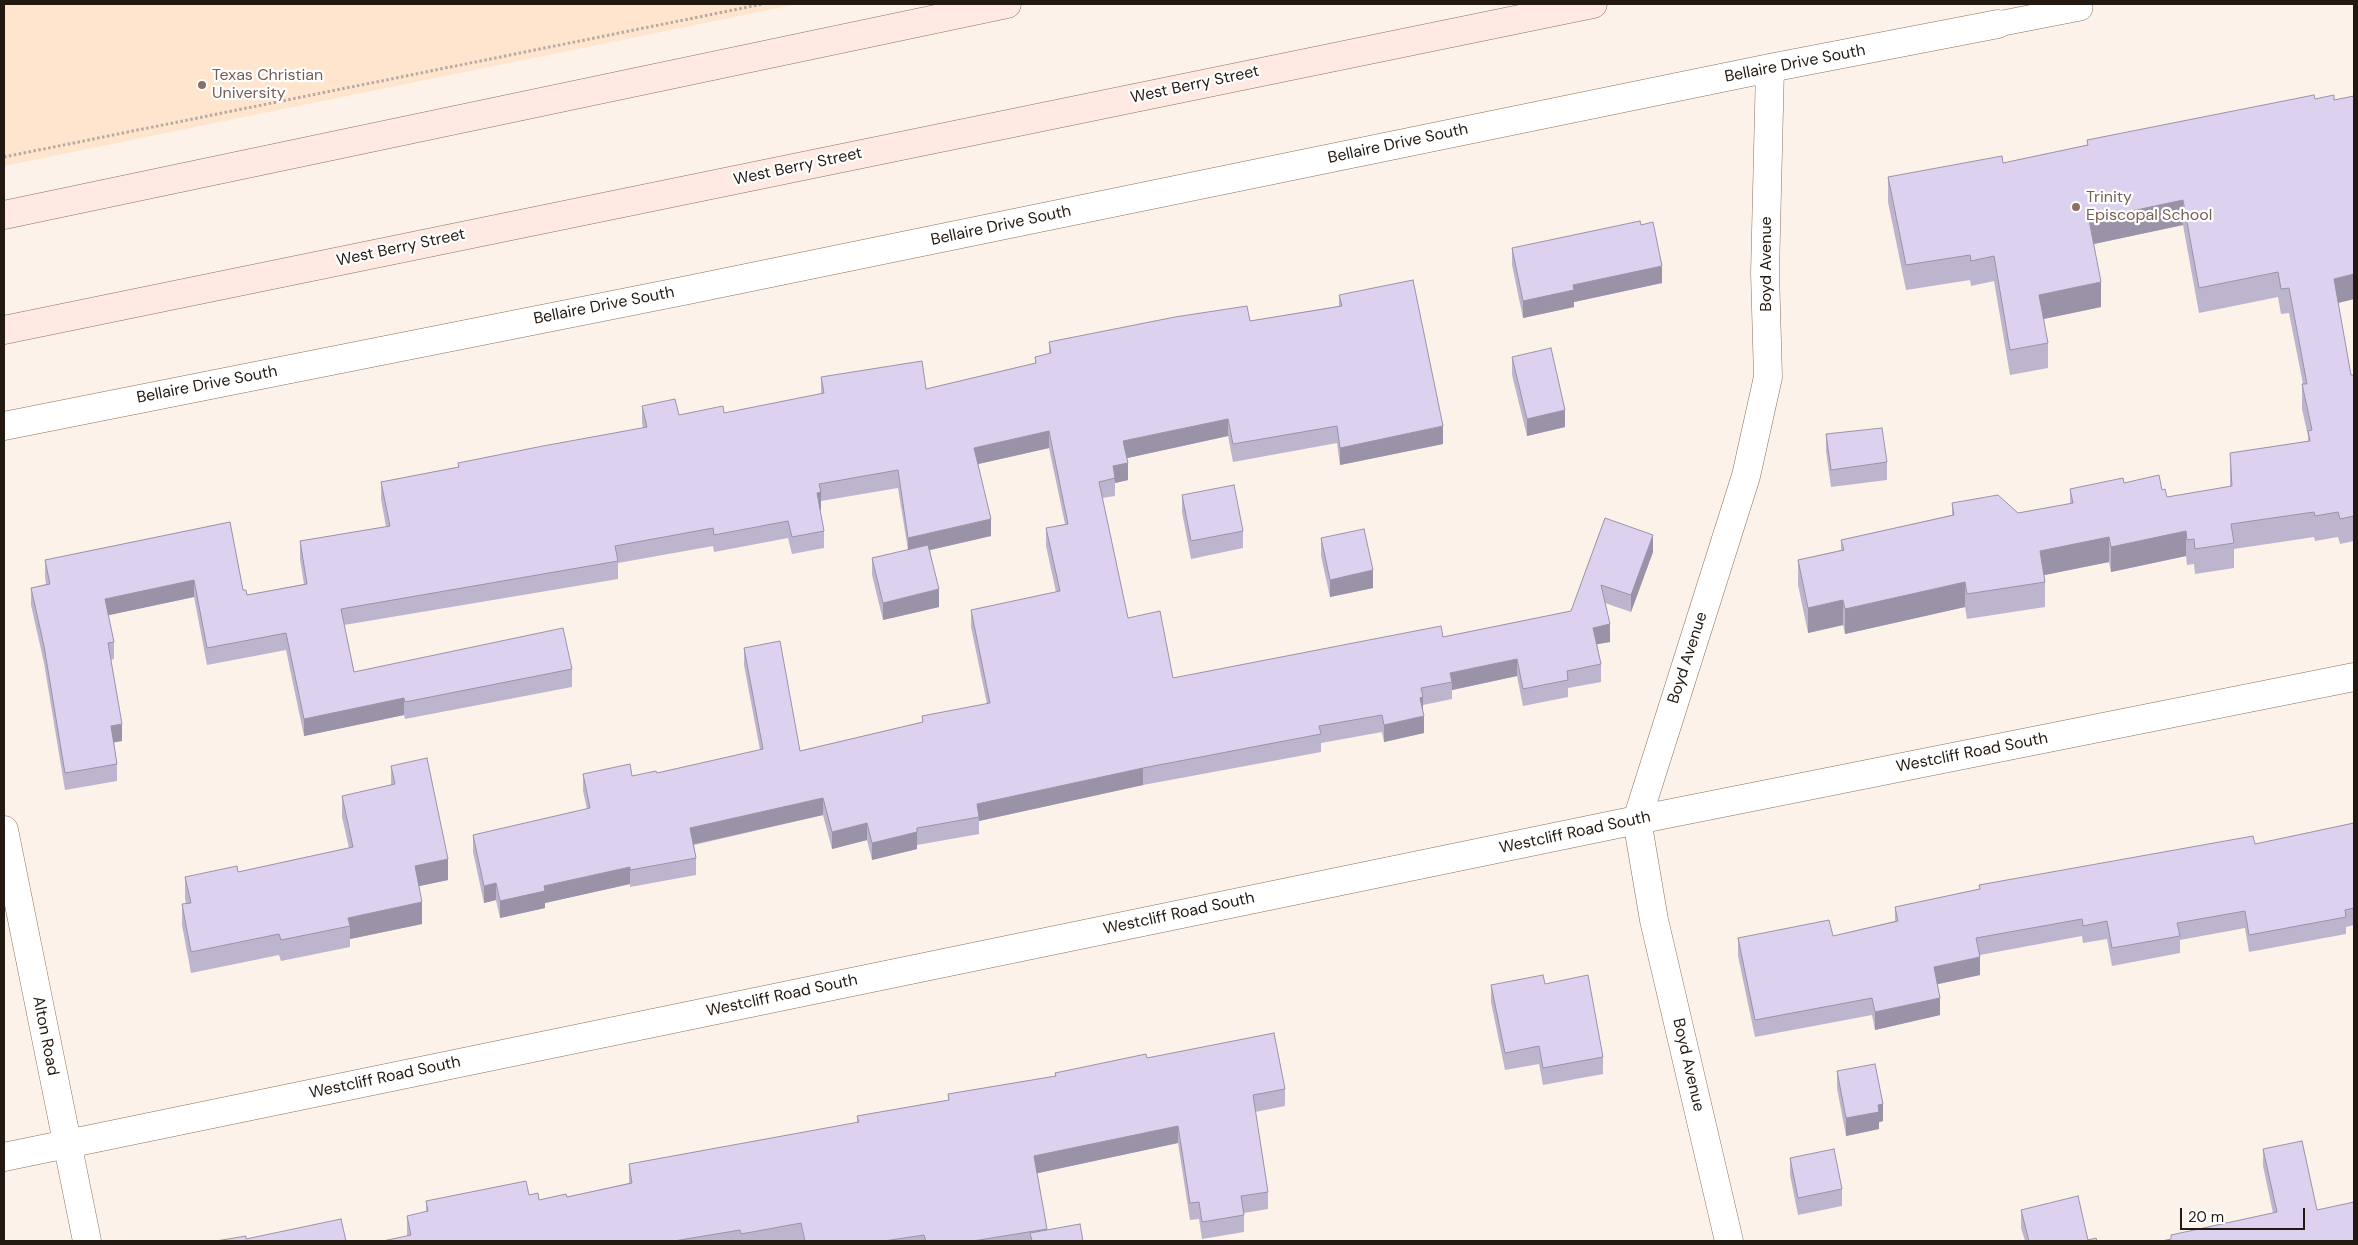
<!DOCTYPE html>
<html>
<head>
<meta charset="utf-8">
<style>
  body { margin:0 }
  #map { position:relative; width:2358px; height:1245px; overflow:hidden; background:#fcf2e9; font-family:"DM Sans",sans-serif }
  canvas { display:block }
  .frame { position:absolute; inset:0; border:5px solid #221911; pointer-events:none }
  .scale { position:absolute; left:2180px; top:1208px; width:125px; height:22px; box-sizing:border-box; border:2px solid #221911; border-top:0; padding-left:6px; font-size:15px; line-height:18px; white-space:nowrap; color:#221911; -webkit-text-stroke:4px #fff; paint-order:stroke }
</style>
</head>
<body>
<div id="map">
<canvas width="2358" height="1245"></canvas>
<div class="frame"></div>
<div class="scale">20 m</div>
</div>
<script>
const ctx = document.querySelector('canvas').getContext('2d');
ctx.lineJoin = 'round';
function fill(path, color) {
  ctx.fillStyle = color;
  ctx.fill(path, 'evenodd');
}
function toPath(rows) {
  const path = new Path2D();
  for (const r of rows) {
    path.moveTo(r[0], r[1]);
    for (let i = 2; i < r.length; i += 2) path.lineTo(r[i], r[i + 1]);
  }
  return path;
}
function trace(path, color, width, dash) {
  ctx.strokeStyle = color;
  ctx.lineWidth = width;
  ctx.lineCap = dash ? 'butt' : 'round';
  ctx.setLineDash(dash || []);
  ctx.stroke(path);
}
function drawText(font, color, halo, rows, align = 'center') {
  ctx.font = font + ' "DM Sans",sans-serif';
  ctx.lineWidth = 4.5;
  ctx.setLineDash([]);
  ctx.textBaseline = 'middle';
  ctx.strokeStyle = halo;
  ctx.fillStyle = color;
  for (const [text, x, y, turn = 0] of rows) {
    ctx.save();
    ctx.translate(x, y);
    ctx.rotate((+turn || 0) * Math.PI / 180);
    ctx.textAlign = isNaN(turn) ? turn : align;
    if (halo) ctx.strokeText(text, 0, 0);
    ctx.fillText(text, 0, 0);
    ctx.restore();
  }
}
fill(toPath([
  [4,4,798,4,4,166]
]), '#ffe5ce');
const service = toPath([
  [1998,24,2080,8]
]);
const minor = toPath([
  [4,426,688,290,1770,68,1998,24],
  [4,830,87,1241],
  [4,1157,1637,820,2354,677],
  [1729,1241,1654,920,1637,820,1746,476,1768,377,1765,273,1770,68]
]);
const secondary = toPath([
  [4,215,1007,4],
  [4,330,1593,4]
]);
trace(service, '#89715d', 26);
trace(minor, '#89715d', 29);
trace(secondary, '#89715d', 29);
trace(toPath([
  [4,157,763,4]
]), '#b5aba2', 3, [2.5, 2.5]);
trace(service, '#fff', 25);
trace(minor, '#fff', 28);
trace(secondary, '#feeae2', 28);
fill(toPath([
  [2354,96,2354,299,2338,303,2351,375,2354,375,2354,541,2340,544,2338,537,2315,541,2314,537,2234,549,2234,568,2195,574,2194,564,2187,565,2186,556,2111,572,2109,562,2044,575,2045,582,2045,607,1967,619,1965,607,1845,634,1843,625,1808,633,1798,585,1798,560,1841,550,1841,540,1952,515,1952,503,2018,513,2070,504,2070,489,2124,483,2162,490,2167,497,2230,487,2230,453,2308,441,2308,436,2302,409,2302,384,2303,384,2289,313,2281,314,2278,297,2199,313,2183,225,2094,244,2101,307,2043,319,2048,343,2048,368,2010,375,1994,281,1971,286,1970,280,1906,290,1888,202,1888,177,2003,163,2087,145,2087,140,2315,99,2334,100],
  [1641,225,1662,283,1574,302,1574,307,1523,318,1512,265,1512,248],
  [1339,295,1443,444,1340,465,1337,443,1233,462,1228,436,1127,458,1128,480,1115,483,1115,496,1102,498,1128,618,1173,678,1443,637,1571,611,1605,518,1653,552,1631,612,1605,603,1610,642,1597,644,1601,664,1601,682,1568,688,1568,697,1523,706,1517,676,1452,690,1452,699,1423,705,1424,733,1384,742,1382,732,1321,743,1321,752,1143,785,979,821,979,834,917,845,917,849,872,860,867,840,832,849,823,815,694,845,696,858,696,875,630,887,630,884,545,903,545,908,500,918,496,900,484,903,473,852,473,835,587,809,583,791,583,774,632,776,657,773,760,750,744,665,744,648,800,751,922,722,922,716,987,704,971,627,971,610,1056,592,1046,546,1046,528,1065,524,1049,448,978,464,991,536,930,550,939,607,883,620,872,575,872,558,908,550,898,488,821,501,821,510,820,510,824,531,824,548,792,554,788,538,714,552,713,546,618,563,618,579,344,625,354,672,572,669,572,687,405,719,404,715,304,736,286,650,207,665,194,597,108,615,114,642,114,659,111,660,122,741,114,742,117,764,117,781,65,790,44,663,31,605,31,588,46,584,45,577,45,560,230,522,243,590,247,595,304,584,300,559,300,541,386,527,381,499,381,482,458,467,458,463,643,428,642,423,642,406,679,415,724,413,821,394,821,377,926,389,1035,363,1035,357,1049,354,1049,342,1250,321,1339,306],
  [1512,357,1565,427,1527,436,1512,375],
  [1826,434,1887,462,1887,480,1831,487,1826,451],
  [1182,495,1243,531,1243,548,1191,559,1182,512],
  [1321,538,1373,588,1330,597,1321,556],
  [391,766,448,880,419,886,422,924,350,939,350,947,281,961,279,955,191,973,182,925,182,904,186,904,185,898,185,877,238,872,349,848,342,817,342,796,391,785],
  [2354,823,2354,925,2346,927,2346,934,2249,952,2245,928,2180,940,2180,953,2112,966,2107,939,2083,943,2082,936,1980,955,1980,975,1937,984,1940,1015,1875,1030,1872,1015,1755,1037,1738,956,1738,938,1833,936,1895,921,1895,907,1979,889,1979,885,2255,844],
  [1545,984,1603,1057,1603,1074,1543,1085,1539,1064,1505,1070,1491,1002,1491,985],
  [1147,1058,1285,1089,1285,1106,1255,1112,1268,1192,1268,1209,1244,1213,1244,1232,1202,1239,1199,1219,1190,1220,1178,1143,1037,1173,1047,1230,1083,1241,801,1241,801,1240,794,1241,383,1241,407,1236,407,1216,426,1212,426,1201,529,1195,539,1200,567,1197,629,1183,629,1164,857,1123,857,1116,948,1100,948,1094,1055,1076,1055,1073],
  [1837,1071,1883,1121,1879,1122,1879,1129,1846,1136,1837,1088],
  [2263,1149,2317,1210,2354,1241,2171,1239,2171,1235,2273,1213,2263,1166],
  [1790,1158,1842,1189,1842,1206,1798,1215,1790,1175],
  [2021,1210,2088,1240,2097,1241,2025,1241,2021,1228]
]), '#bdb5ce');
fill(toPath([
  [2183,200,2183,225,2089,245,2089,220],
  [1662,266,1662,283,1574,302,1574,307,1523,318,1523,301,1573,285],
  [2354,274,2354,299,2334,304,2334,279],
  [2101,282,2101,307,2039,320,2039,295],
  [1565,410,1565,427,1527,436,1527,419],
  [1228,419,1228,436,1123,459,1123,441],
  [1443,426,1443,444,1340,465,1340,448],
  [1049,431,1049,448,974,465,974,448],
  [1128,463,1128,480,1115,483,1113,466],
  [821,492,821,510,817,510,817,493],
  [991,519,991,536,908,555,908,538],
  [2186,531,2186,556,2111,572,2111,547],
  [1653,535,1653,552,1631,612,1631,595],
  [2109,537,2109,562,2040,576,2040,551],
  [1373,570,1373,588,1330,597,1330,580],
  [194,580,194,597,105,616,105,599],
  [1965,582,1965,607,1845,634,1845,609],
  [939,589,939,607,883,620,883,603],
  [1843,600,1843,625,1808,633,1808,608],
  [1610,624,1610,642,1593,645,1593,628],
  [1517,659,1517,676,1452,690,1452,682,1450,673],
  [1423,697,1423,714,1420,698],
  [404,698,404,715,304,736,304,719],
  [1424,716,1424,733,1384,742,1384,725],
  [122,724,122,741,111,743,111,726],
  [1143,768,1143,785,979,821,977,804],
  [823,798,823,815,690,845,690,828],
  [867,823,867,840,832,849,832,832],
  [917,832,917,849,872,860,872,843],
  [448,859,448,880,415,887,415,866],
  [630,867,630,884,545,903,545,908,500,918,500,901,544,886],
  [496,883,496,900,484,903,484,886],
  [422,902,422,924,350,939,350,926,348,918],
  [1980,957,1980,975,1934,985,1934,967],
  [1940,998,1940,1015,1875,1030,1875,1012],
  [1883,1104,1883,1121,1879,1122,1879,1129,1846,1136,1846,1118,1878,1105],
  [1178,1126,1178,1143,1034,1174,1034,1156]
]), '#9a93a7');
const building = toPath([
  [2314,95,2315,99,2334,95,2334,100,2354,96,2354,274,2334,279,2351,375,2354,375,2354,516,2340,519,2338,512,2315,516,2314,512,2231,524,2234,543,2195,549,2194,539,2187,540,2186,531,2111,547,2109,537,2040,551,2045,582,1967,594,1965,582,1845,609,1843,600,1808,608,1798,560,1844,550,1841,540,1954,515,1952,503,1998,495,2018,513,2073,503,2070,489,2123,478,2124,483,2159,475,2162,490,2165,489,2167,497,2232,486,2230,453,2310,441,2308,431,2312,430,2302,384,2307,384,2289,288,2281,289,2278,272,2199,288,2183,200,2089,220,2101,282,2039,295,2048,343,2010,350,1994,256,1971,261,1970,255,1906,265,1888,177,2002,156,2003,163,2088,145,2087,140,2314,95],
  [1640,221,1641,225,1653,222,1662,266,1573,285,1574,290,1523,301,1512,248,1640,221],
  [1413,280,1443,426,1340,448,1337,426,1233,444,1228,419,1123,441,1128,463,1113,466,1115,478,1099,482,1128,618,1160,611,1173,678,1441,626,1443,637,1571,611,1605,518,1653,535,1631,595,1601,585,1610,624,1593,628,1601,664,1567,671,1568,680,1523,689,1517,659,1450,673,1452,682,1421,688,1423,697,1420,698,1424,716,1384,725,1382,715,1319,726,1321,734,1143,768,977,804,979,817,917,828,917,832,872,843,867,823,832,832,823,798,690,828,696,858,630,870,630,867,544,886,545,891,500,901,496,883,484,886,473,835,590,808,583,774,630,764,632,776,656,771,657,773,763,749,744,648,780,641,800,751,923,722,922,716,990,703,971,610,1060,591,1046,528,1068,524,1049,431,974,448,991,519,908,538,898,470,819,484,821,492,817,493,824,531,792,537,788,521,714,535,713,528,615,546,618,561,341,609,354,672,563,628,572,669,405,702,404,698,304,719,286,633,207,648,194,580,105,599,114,642,108,643,122,724,111,726,117,764,65,773,44,646,31,588,50,584,45,560,230,522,243,590,246,590,247,595,307,584,300,541,390,526,381,482,459,467,458,463,543,446,647,427,642,406,675,399,679,415,723,406,724,413,824,393,821,377,922,361,926,389,1036,363,1035,357,1051,353,1049,342,1175,317,1247,306,1250,321,1342,306,1339,295,1413,280],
  [1551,348,1565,410,1527,419,1512,357,1551,348],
  [1882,428,1887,462,1831,470,1826,434,1882,428],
  [1234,485,1243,531,1191,541,1182,495,1234,485],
  [1364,529,1373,570,1330,580,1321,538,1364,529],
  [928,545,939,589,883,603,872,558,928,545],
  [427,758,448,859,415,866,422,902,348,918,350,926,281,940,279,934,191,952,182,904,191,903,185,877,237,866,238,872,353,847,342,796,395,784,391,766,427,758],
  [2354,823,2354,908,2345,910,2346,917,2249,935,2245,911,2177,923,2180,936,2112,948,2107,921,2083,926,2082,919,1976,938,1980,957,1934,967,1940,998,1875,1012,1872,998,1755,1020,1738,938,1829,920,1833,936,1898,921,1895,907,1980,889,1979,885,2253,836,2255,844,2354,823],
  [1543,975,1545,984,1588,975,1603,1057,1543,1068,1539,1046,1505,1053,1491,985,1543,975],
  [1274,1033,1285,1089,1253,1095,1268,1192,1241,1196,1244,1215,1202,1222,1199,1202,1190,1203,1178,1126,1034,1156,1047,1229,973,1241,926,1241,924,1235,884,1241,805,1241,801,1223,741,1234,740,1230,674,1241,383,1241,411,1235,407,1216,428,1211,426,1201,526,1181,529,1195,538,1193,539,1200,566,1194,567,1197,632,1183,629,1164,859,1122,857,1116,949,1100,948,1094,1056,1076,1055,1073,1146,1054,1147,1058,1274,1033],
  [1875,1064,1883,1104,1878,1105,1879,1112,1846,1118,1837,1071,1875,1064],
  [2302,1141,2317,1210,2354,1202,2354,1241,2162,1241,2171,1239,2171,1235,2277,1212,2263,1149,2302,1141],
  [1834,1149,1842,1189,1798,1198,1790,1158,1834,1149],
  [2078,1196,2088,1240,2096,1238,2097,1241,2029,1241,2021,1210,2078,1196],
  [341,1219,346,1241,216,1241,246,1236,246,1239,341,1219],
  [1080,1224,1083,1241,1032,1241,1030,1233,1080,1224]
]);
fill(building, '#dcd2ef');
trace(building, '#9a93a7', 1);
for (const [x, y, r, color] of [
  [202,85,5,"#8d6e63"],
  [2076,207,5,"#8d6e63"]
]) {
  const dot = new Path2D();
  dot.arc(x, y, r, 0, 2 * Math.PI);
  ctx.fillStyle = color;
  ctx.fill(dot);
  trace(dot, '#fff', 2);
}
drawText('16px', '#221911', '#fff', [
  ["Bellaire Drive South",1795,64,-11],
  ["West Berry Street",1195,85,-12],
  ["Bellaire Drive South",1398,144,-12],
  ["West Berry Street",798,167,-12],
  ["Bellaire Drive South",1001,226,-12],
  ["West Berry Street",401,248,-12],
  ["Boyd Avenue",1767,264,-90],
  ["Bellaire Drive South",604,306,-11],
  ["Bellaire Drive South",207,385,-11],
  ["Boyd Avenue",1688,658,-72],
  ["Westcliff Road South",1972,753,-11],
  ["Westcliff Road South",1575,833,-12],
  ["Westcliff Road South",1179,914,-12],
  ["Westcliff Road South",782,996,-12],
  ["Alton Road",45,1036,79],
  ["Boyd Avenue",1688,1065,77],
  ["Westcliff Road South",385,1078,-12]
]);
drawText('16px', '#785e54', '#fff', [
  ["Texas Christian",212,76],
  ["University",212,94],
  ["Trinity",2086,198],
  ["Episcopal School",2086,216]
], 'left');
</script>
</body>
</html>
